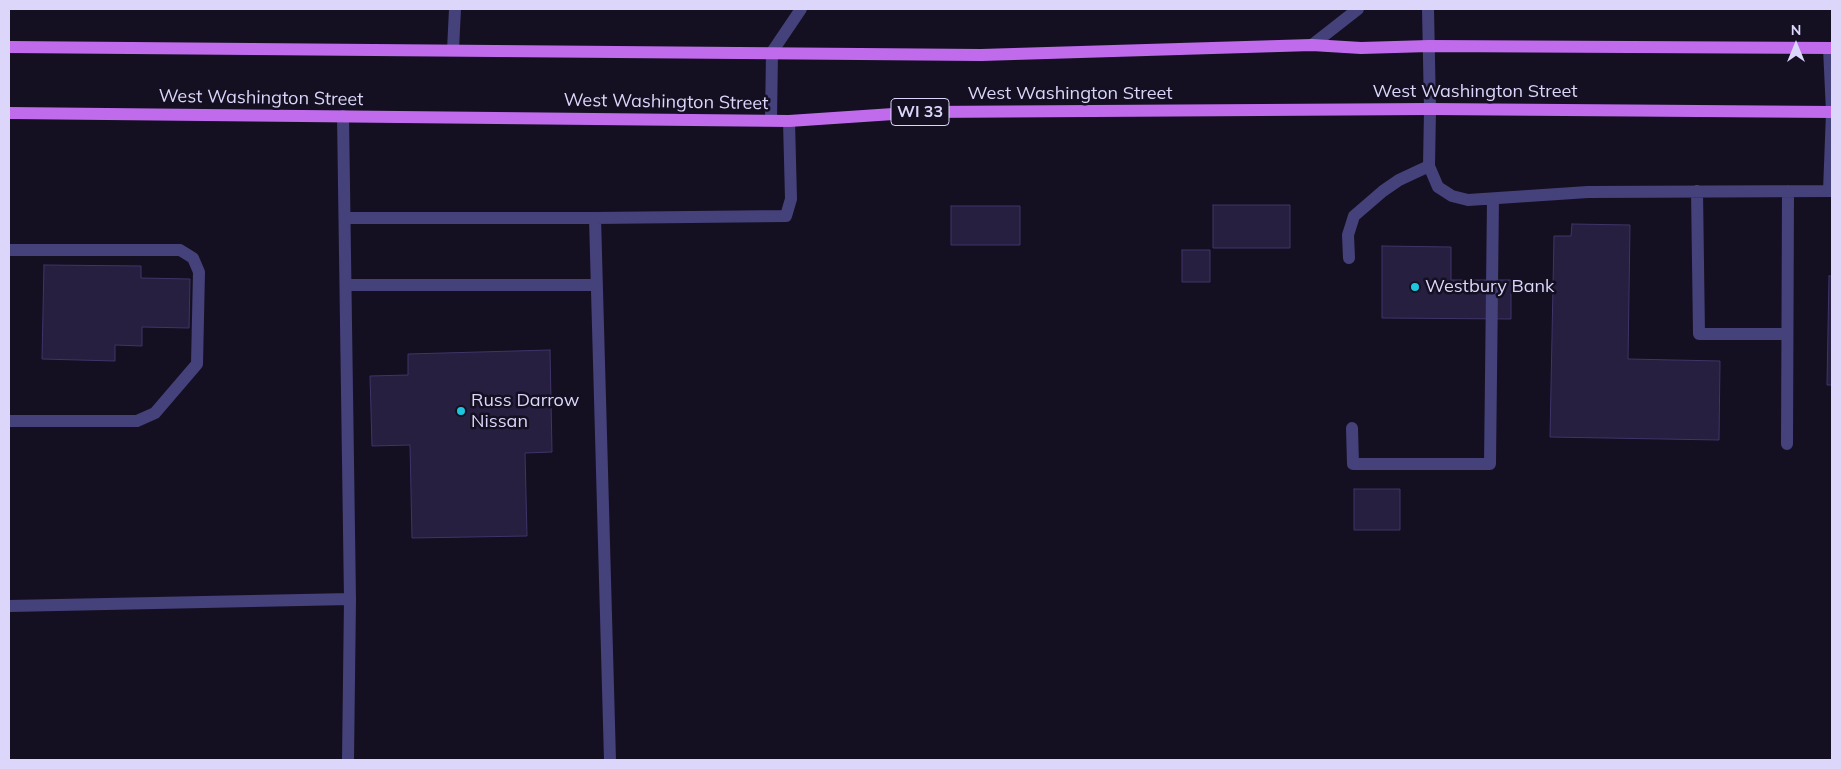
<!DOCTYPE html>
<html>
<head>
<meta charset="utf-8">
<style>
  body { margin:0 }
  #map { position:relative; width:1841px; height:769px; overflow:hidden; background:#141021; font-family:Mulish,sans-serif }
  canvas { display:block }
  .frame { position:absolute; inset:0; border:10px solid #dbd6fa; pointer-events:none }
  .north { position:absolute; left:1771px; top:20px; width:50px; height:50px; -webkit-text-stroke:4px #141021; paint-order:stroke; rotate:0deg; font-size:14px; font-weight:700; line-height:20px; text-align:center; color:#dbd6fa }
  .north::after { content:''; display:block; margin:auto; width:18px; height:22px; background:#dbd6fa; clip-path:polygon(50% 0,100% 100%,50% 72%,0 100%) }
</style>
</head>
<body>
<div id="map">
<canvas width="1841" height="769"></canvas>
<div class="frame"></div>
<div class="north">N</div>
</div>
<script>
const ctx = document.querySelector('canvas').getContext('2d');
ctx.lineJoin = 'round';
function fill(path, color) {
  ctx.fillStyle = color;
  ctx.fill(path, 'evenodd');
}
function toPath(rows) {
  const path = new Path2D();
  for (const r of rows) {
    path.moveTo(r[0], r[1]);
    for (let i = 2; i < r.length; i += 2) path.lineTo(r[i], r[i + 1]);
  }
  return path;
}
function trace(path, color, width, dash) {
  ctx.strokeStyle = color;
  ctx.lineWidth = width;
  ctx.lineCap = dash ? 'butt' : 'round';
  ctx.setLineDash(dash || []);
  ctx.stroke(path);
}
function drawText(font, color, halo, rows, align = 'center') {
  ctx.font = font + ' Mulish,sans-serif';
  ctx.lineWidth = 5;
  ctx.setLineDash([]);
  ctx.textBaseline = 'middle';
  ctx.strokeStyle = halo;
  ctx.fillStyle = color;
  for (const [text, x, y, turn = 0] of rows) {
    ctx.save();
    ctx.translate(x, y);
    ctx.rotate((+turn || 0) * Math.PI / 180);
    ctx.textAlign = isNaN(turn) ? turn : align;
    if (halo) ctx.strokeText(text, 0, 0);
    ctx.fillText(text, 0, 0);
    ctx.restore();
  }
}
const building = toPath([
  [1213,205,1290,205,1290,248,1213,248,1213,205],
  [951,206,1020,206,1020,245,951,245,951,206],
  [1572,224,1630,225,1628,359,1720,361,1719,440,1550,437,1554,236,1571,236,1572,224],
  [1382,246,1451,247,1451,280,1511,280,1511,319,1382,318,1382,246],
  [1182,250,1210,250,1210,282,1182,282,1182,250],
  [44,265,141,266,141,278,190,279,189,328,142,327,142,346,115,345,115,361,42,359,44,265],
  [1829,276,1832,276,1832,385,1827,385,1829,276],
  [550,350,552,452,525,453,527,536,412,538,410,445,372,446,370,376,408,375,408,354,550,350],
  [1354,489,1400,489,1400,530,1354,530,1354,489]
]);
fill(building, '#261f40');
trace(building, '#403469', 1);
trace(toPath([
  [1829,48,1832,112,1829,191],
  [453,50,455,9],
  [1430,109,1429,166,1438,187,1452,196,1468,200,1588,192,1832,191],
  [771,120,772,52,801,9],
  [1697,191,1699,334,1787,334],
  [345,218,595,218],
  [9,250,180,250,193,258,199,272,197,364,155,413,137,421,9,421],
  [1349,258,1348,235,1354,216,1383,191,1399,180,1429,166],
  [346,285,597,285],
  [1352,428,1353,464,1490,464,1493,199],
  [1787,444,1788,191],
  [9,606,350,599,343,116],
  [348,760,350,599],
  [610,760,595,218,786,216,791,199,789,121]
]), '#45417a', 12);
trace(toPath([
  [1428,9,1430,109],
  [1312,45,1358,9]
]), '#45417a', 12);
trace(toPath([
  [9,47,981,55,1312,45,1361,48,1429,46,1832,48],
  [9,113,789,121,923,112,1430,109,1832,112]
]), '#bf6bec', 12);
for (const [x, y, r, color] of [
  [1415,287,5,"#1dc6df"],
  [461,411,5,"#1dc6df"]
]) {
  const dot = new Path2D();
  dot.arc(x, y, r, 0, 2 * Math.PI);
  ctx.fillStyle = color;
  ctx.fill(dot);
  trace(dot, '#141021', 2);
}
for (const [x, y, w] of [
  [920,112,58]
]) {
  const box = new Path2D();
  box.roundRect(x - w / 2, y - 13.5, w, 27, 4);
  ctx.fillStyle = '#141021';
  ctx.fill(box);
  trace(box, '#dbd6fa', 1);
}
drawText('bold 16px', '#dbd6fa', null, [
  ["WI 33",920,112]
]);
drawText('18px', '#dbd6fa', '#141021', [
  ["West Washington Street",1475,92],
  ["West Washington Street",1070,94],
  ["West Washington Street",261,98,1],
  ["West Washington Street",666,102,1]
]);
drawText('18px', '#dbd6fa', '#141021', [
  ["Westbury Bank",1425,287],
  ["Russ Darrow",471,401],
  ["Nissan",471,422]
], 'left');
</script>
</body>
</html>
